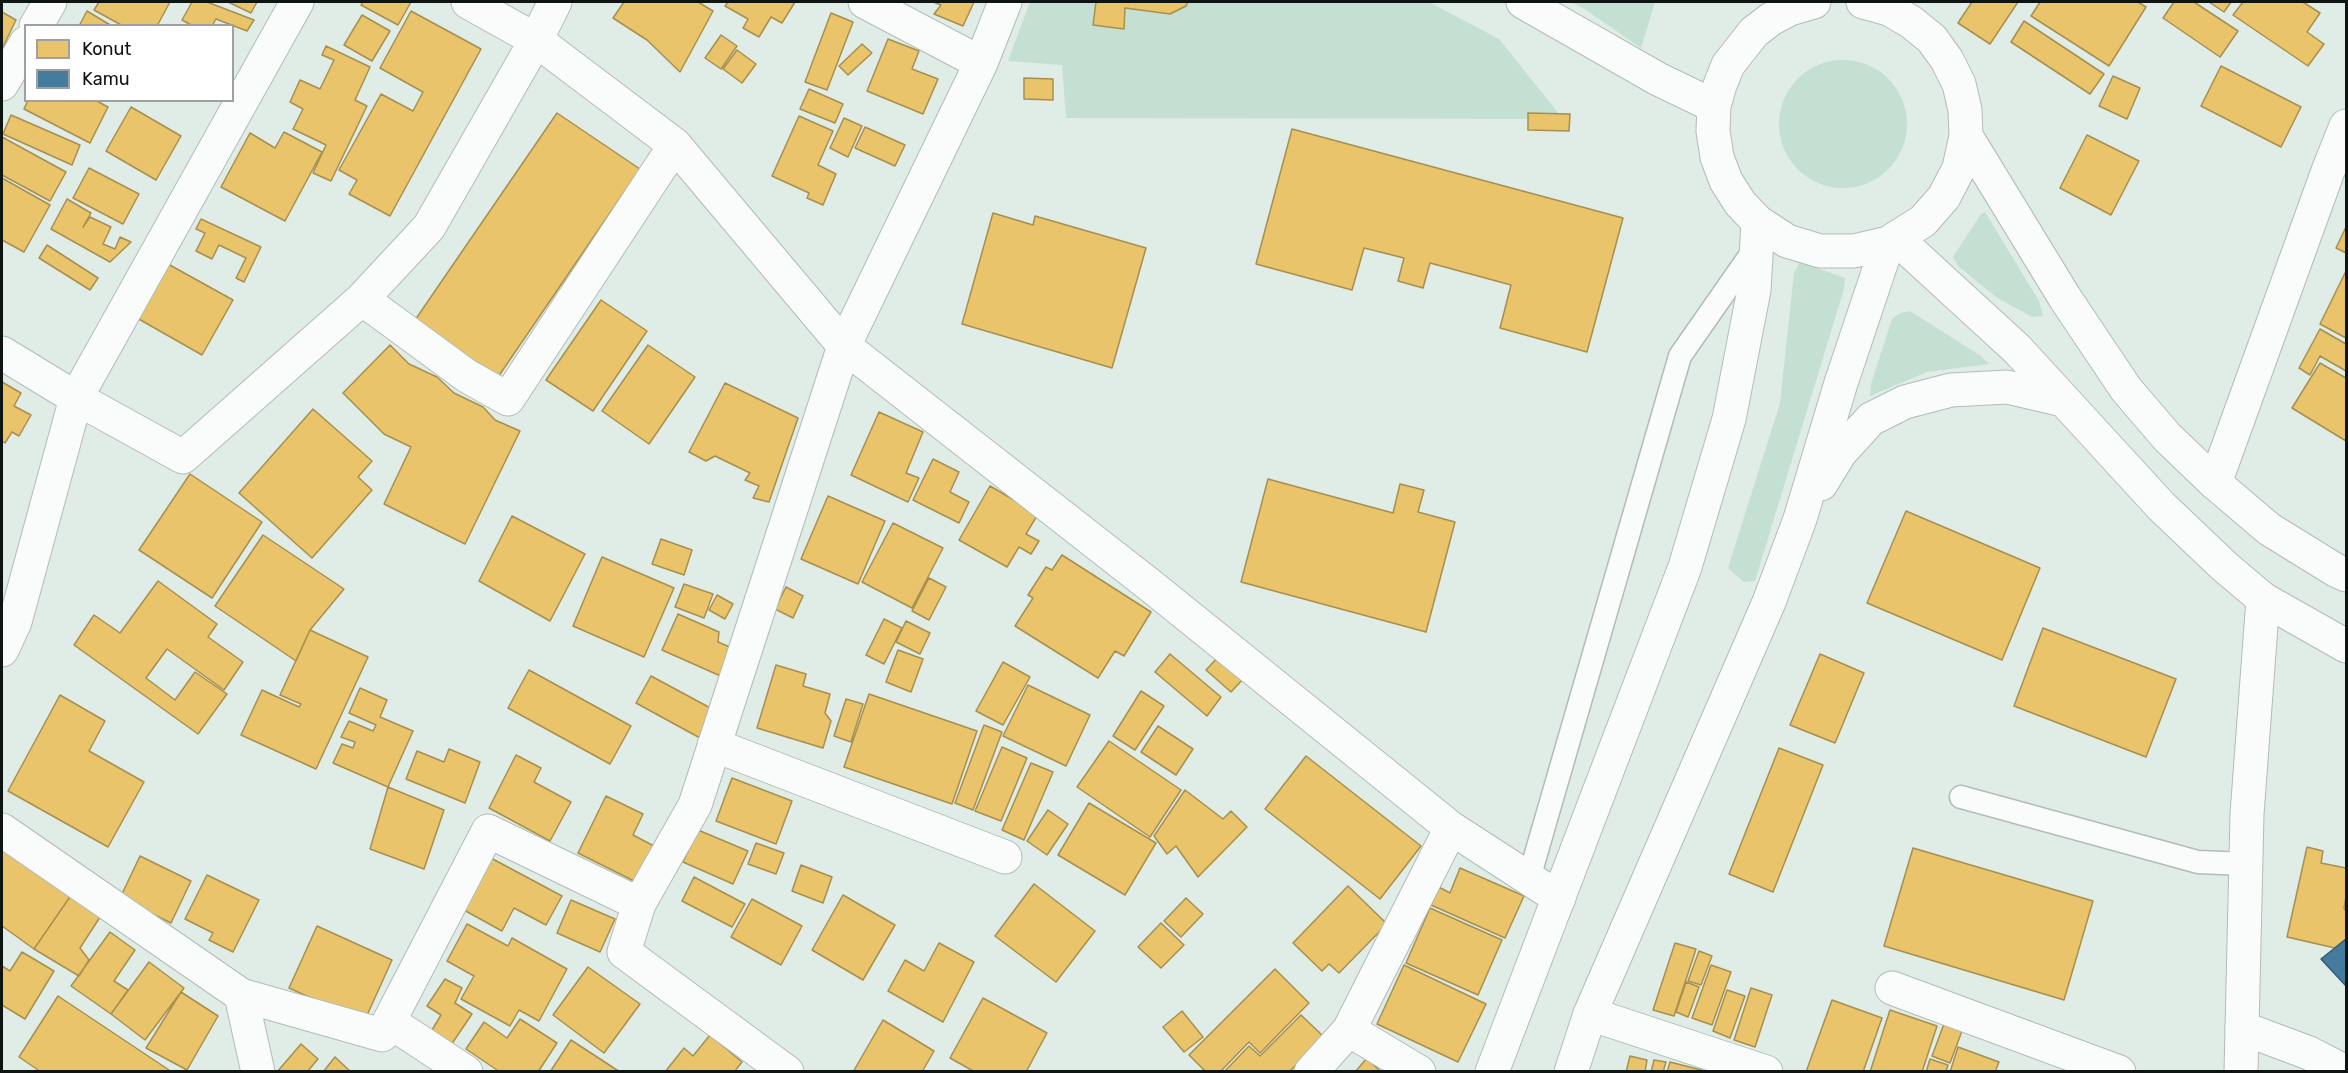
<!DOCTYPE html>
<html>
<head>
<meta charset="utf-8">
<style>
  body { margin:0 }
  #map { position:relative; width:2348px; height:1073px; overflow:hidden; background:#e0ece6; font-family:Rubik,sans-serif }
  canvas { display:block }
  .frame { position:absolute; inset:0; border:3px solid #0d1411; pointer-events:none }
  .legend { position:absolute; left:24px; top:24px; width:210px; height:78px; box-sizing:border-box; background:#fff; border:2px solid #9ea1a0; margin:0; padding:8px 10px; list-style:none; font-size:18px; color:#0d1411 }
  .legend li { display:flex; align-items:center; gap:12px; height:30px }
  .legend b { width:30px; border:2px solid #9ea1a0 }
</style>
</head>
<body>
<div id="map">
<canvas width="2348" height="1073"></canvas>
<div class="frame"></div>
<ul class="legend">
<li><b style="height:16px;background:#e9c46a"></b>Konut</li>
<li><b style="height:16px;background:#457b9d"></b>Kamu</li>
</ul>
</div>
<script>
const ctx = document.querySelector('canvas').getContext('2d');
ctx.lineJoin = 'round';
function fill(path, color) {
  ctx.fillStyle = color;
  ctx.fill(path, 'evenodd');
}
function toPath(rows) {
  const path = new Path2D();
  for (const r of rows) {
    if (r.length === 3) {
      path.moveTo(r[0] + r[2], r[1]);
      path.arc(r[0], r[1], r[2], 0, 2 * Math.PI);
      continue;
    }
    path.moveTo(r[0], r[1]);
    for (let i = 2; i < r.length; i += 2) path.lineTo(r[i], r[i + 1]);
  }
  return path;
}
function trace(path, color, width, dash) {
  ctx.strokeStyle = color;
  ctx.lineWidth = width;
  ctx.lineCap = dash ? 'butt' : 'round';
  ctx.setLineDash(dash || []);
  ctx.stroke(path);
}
fill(toPath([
  [1030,2,1429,2,1499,39,1563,119,1066,118,1062,65,1008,61],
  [1571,2,1655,2,1641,48,1583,8],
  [1843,124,64],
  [1985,212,2039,301,2043,316,2032,317,2021,311,1996,297,1958,266,1953,257,1981,214],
  [1800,262,1845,278,1844,289,1755,581,1744,582,1728,568,1780,403,1794,273],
  [1910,311,1981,356,1989,364,1927,372,1870,396,1871,384,1892,319,1900,313]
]), '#c4e0d3');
const homes = toPath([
  [99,2,170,2,157,26,123,26,94,10,99,2],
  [192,2,207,2,254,20,247,31,216,19,212,26,193,26,182,20,192,2],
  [228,2,257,2,251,13,228,2],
  [363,2,411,2,398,25,361,5,363,2],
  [624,2,698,2,713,11,680,72,647,40,613,18,624,2],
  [728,2,795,2,782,23,771,17,759,37,743,28,748,19,725,6,728,2],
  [933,2,974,2,963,26,934,14,941,5,933,2],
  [1096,2,1188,2,1186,6,1170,14,1125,8,1124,29,1093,25,1096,2],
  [1972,2,2018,2,1990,44,1958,23,1972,2],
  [2040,2,2138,2,2146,7,2109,66,2031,16,2040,2],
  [2174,2,2194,2,2238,31,2220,57,2163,18,2174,2],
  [2209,2,2231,2,2224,12,2209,2],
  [2243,2,2303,2,2320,13,2307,32,2324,44,2308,66,2233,15,2243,2],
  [87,11,112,26,79,26,87,11],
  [411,11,481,49,390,216,349,194,357,180,339,170,381,94,413,111,423,92,380,68,411,11],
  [2,12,16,20,2,49,2,12],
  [831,13,853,22,827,90,805,82,831,13],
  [362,15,390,31,372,61,344,45,362,15],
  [2024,21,2104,74,2090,94,2011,42,2024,21],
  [721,35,737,46,721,69,705,58,721,35],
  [888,39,919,51,912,69,938,79,923,114,867,91,888,39],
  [862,44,872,53,848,75,839,66,862,44],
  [326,46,370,67,355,100,367,106,331,181,313,173,326,145,293,129,303,109,290,102,300,80,320,89,334,60,322,55,326,46],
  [737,50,756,64,742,83,723,69,737,50],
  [2221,66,2301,107,2281,147,2201,106,2221,66],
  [2113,76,2140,88,2127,119,2099,106,2113,76],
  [1024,78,1053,79,1053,100,1024,99,1024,78],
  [809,89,843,104,835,123,800,109,809,89],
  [28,100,95,100,108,107,90,143,24,109,28,100],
  [131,107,181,136,156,180,106,151,131,107],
  [557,113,640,169,496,380,413,323,557,113],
  [1528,113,1570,114,1569,131,1528,130,1528,113],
  [11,115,80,145,72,165,3,134,11,115],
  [799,116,833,131,818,165,836,174,823,205,807,198,809,193,772,176,799,116],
  [844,118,862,126,848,157,830,148,844,118],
  [865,127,905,145,895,166,855,148,865,127],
  [1292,129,1623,218,1587,352,1500,328,1511,285,1430,263,1423,288,1398,281,1404,258,1364,248,1352,290,1256,264,1292,129],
  [284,132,322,152,285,221,221,187,250,133,275,148,284,132],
  [2087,135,2139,161,2111,215,2060,188,2087,135],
  [2,137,66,172,50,201,2,175,2,137],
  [89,168,139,194,123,224,73,198,89,168],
  [2,178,50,205,24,252,2,240,2,178],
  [67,199,91,213,83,227,90,217,111,227,103,244,115,249,120,237,131,242,110,262,51,229,67,199],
  [993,213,1033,225,1035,216,1146,248,1112,368,962,324,993,213],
  [201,219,261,247,244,282,236,278,246,258,219,245,212,259,196,251,205,233,196,229,201,219],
  [2346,227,2346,253,2336,248,2346,227],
  [47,245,98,278,90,290,39,258,47,245],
  [168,264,233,300,202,355,137,318,168,264],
  [2346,271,2346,338,2320,324,2346,271],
  [601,300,647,331,593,411,546,380,601,300],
  [2320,329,2346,344,2346,371,2320,356,2310,375,2299,368,2320,329],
  [390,345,409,364,437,377,454,393,483,407,495,420,520,431,465,544,384,504,411,447,384,434,343,393,390,345],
  [648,345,695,377,649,444,602,411,648,345],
  [2320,363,2346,378,2346,441,2292,408,2320,363],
  [2,382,21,393,14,406,31,415,19,436,12,432,5,443,2,441,2,382],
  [725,383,798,418,769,502,753,498,759,486,745,480,750,473,715,456,706,461,689,452,725,383],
  [313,409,372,461,358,477,372,490,312,558,239,493,313,409],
  [879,412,923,432,906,473,919,478,908,502,851,475,879,412],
  [933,459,959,472,950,492,969,502,959,523,913,500,933,459],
  [190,474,262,522,212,598,139,550,190,474],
  [1268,479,1393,513,1400,484,1424,490,1418,512,1455,522,1426,632,1241,582,1268,479],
  [990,486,1038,514,1026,534,1039,541,1031,554,1019,547,1007,567,959,540,990,486],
  [828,496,885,521,858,584,801,559,828,496],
  [1906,511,2040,568,2002,660,1867,603,1906,511],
  [512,516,585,554,550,621,479,581,512,516],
  [893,523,943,548,912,608,862,582,893,523],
  [263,535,344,589,310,630,296,661,215,606,263,535],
  [661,539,692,550,684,575,652,564,661,539],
  [1062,555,1151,612,1124,656,1115,651,1098,678,1015,626,1033,598,1028,595,1046,567,1052,570,1062,555],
  [602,557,674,588,644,657,573,626,602,557],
  [929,578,946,587,929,620,912,611,929,578],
  [158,581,217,624,208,637,243,662,224,690,167,649,146,678,175,700,195,672,227,694,198,734,74,645,94,615,120,633,158,581],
  [684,584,713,594,704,618,675,607,684,584],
  [786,587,803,596,793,618,775,609,786,587],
  [717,595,733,604,725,619,709,610,717,595],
  [678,614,719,632,718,642,737,650,725,678,662,650,678,614],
  [884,619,902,628,884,664,866,655,884,619],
  [906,621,930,633,920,654,896,642,906,621],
  [2043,628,2176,679,2146,757,2014,706,2043,628],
  [310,630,368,657,316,769,241,735,262,690,299,707,301,704,280,695,310,630],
  [898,650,923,659,911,692,886,682,898,650],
  [1170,654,1221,697,1207,716,1155,672,1170,654],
  [1820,654,1864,673,1835,743,1790,725,1820,654],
  [1219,656,1244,678,1231,692,1206,670,1219,656],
  [1003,662,1030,677,1003,725,976,711,1003,662],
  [776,665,806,674,803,686,830,694,825,713,831,721,823,748,757,728,776,665],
  [529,670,631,726,610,764,508,708,529,670],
  [651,676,716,711,700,738,636,703,651,676],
  [1028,685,1090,715,1066,766,1003,736,1028,685],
  [360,688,387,700,380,717,413,731,388,787,333,763,342,744,353,748,355,742,341,737,349,721,373,731,376,725,349,713,360,688],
  [1141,691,1164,706,1135,750,1113,736,1141,691],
  [869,694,977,731,952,804,844,767,869,694],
  [60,695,105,721,89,751,144,782,108,847,8,791,60,695],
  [846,699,863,704,851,742,834,736,846,699],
  [984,725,1002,732,973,810,955,803,984,725],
  [1158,726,1193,749,1176,775,1141,752,1158,726],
  [1109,741,1181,790,1150,837,1077,787,1109,741],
  [1002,747,1027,758,1001,821,975,811,1002,747],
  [1779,748,1823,765,1773,892,1729,874,1779,748],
  [449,749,480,762,465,803,406,779,417,751,444,762,449,749],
  [516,755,541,768,534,782,571,802,550,841,489,808,516,755],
  [1306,756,1421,846,1380,899,1265,809,1306,756],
  [1031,763,1053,772,1024,840,1002,830,1031,763],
  [732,778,792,801,776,844,716,821,732,778],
  [388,787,444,810,424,869,370,849,388,787],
  [1185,790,1223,819,1231,811,1247,827,1198,877,1176,846,1167,854,1154,836,1185,790],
  [606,796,643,814,633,835,654,846,636,882,578,853,606,796],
  [1089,803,1156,843,1125,895,1058,855,1089,803],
  [1048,810,1068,824,1047,855,1027,841,1048,810],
  [698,830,748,851,733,884,683,862,698,830],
  [756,843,784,853,776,874,748,864,756,843],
  [2,844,74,891,34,949,2,926,2,844],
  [2307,847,2323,851,2321,863,2346,868,2346,896,2344,908,2346,912,2346,939,2335,948,2287,937,2307,847],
  [1913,848,2093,901,2064,1000,1884,946,1913,848],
  [140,856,191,881,171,923,120,898,140,856],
  [489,857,562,896,546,925,514,908,502,931,462,909,489,857],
  [801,865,832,877,823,903,792,891,801,865],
  [1460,868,1524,896,1505,938,1431,905,1439,887,1450,893,1460,868],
  [207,875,259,900,233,952,209,940,213,933,185,919,207,875],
  [694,877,745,904,732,927,682,901,694,877],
  [1034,884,1095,931,1056,982,995,936,1034,884],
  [1348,886,1387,924,1339,973,1329,964,1322,971,1293,943,1348,886],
  [74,891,102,914,80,948,89,960,79,976,34,949,74,891],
  [843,895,895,925,863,980,812,950,843,895],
  [1186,898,1203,914,1181,937,1164,921,1186,898],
  [752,899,802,926,781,965,731,937,752,899],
  [571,900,615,919,600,952,557,933,571,900],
  [1430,908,1502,940,1478,995,1406,963,1430,908],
  [1161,923,1184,945,1161,968,1138,947,1161,923],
  [467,924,508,946,512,938,567,969,539,1021,519,1010,510,1026,461,999,474,976,447,961,467,924],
  [317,926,392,960,364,1022,289,988,317,926],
  [110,932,135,950,114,981,128,990,111,1014,71,986,110,932],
  [939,943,974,962,943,1022,888,991,905,960,924,971,939,943],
  [1675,943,1696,949,1674,1016,1653,1010,1675,943],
  [1699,951,1712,956,1701,985,1688,981,1699,951],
  [22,952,54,971,25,1019,2,1005,2,966,10,971,22,952],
  [149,962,184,988,145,1040,111,1014,149,962],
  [1404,965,1486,1004,1458,1062,1377,1024,1404,965],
  [1711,965,1731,972,1712,1025,1692,1018,1711,965],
  [588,967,640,1004,604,1053,553,1015,588,967],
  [1275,969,1309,1003,1260,1053,1249,1042,1220,1072,1206,1072,1189,1055,1275,969],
  [445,979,462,988,455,1003,472,1014,449,1048,429,1035,441,1015,427,1006,445,979],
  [1686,982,1699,987,1688,1017,1676,1012,1686,982],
  [1751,988,1772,995,1755,1047,1734,1040,1751,988],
  [1727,990,1745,996,1730,1038,1713,1031,1727,990],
  [181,992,218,1016,187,1070,146,1048,181,992],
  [58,996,172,1072,41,1072,19,1057,58,996],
  [983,998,1047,1033,1026,1072,975,1072,950,1058,983,998],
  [1832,1000,1882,1018,1863,1072,1806,1072,1832,1000],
  [1890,1010,1937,1026,1922,1072,1870,1072,1890,1010],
  [1182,1011,1203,1037,1184,1052,1163,1027,1182,1011],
  [1301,1015,1324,1037,1289,1072,1224,1072,1249,1046,1260,1056,1301,1015],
  [520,1019,557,1043,538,1072,500,1072,466,1049,484,1022,507,1038,520,1019],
  [883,1020,934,1051,922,1072,853,1072,883,1020],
  [1944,1024,1962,1031,1950,1063,1932,1056,1944,1024],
  [710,1035,742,1062,734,1072,665,1072,684,1048,693,1056,710,1035],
  [571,1040,620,1072,550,1072,571,1040],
  [301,1044,318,1059,307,1072,277,1072,301,1044],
  [1958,1047,1999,1062,1995,1072,1950,1072,1958,1047],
  [1630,1056,1647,1060,1645,1072,1626,1072,1630,1056],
  [335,1057,351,1072,323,1072,335,1057],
  [1367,1058,1381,1072,1355,1072,1367,1058],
  [1930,1059,1948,1065,1946,1072,1926,1072,1930,1059],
  [1654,1060,1666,1062,1663,1072,1651,1072,1654,1060],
  [1670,1062,1709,1072,1667,1072,1670,1062]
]);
fill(homes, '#e9c46a');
trace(homes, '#a78f4f', 1.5);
const public = toPath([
  [2346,939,2346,986,2321,959,2346,939]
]);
fill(public, '#457b9d');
trace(public, '#345c73', 1.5);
const service = toPath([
  [1961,797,2198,862,2246,864],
  [1529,878,1680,356,1756,247]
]);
const minor = toPath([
  [865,2,981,63],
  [1005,2,981,63,844,346,1151,586,1451,828,1559,898],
  [36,26,50,2],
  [2,84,26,43],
  [362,299,467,376,508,399,675,145],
  [2,353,76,398,183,457,362,299,429,227,536,40,555,2],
  [2215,483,2328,171,2346,126],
  [714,745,1005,857],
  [2,830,241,995,258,1072],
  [639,904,624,952,787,1072],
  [1892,988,2119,1072],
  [241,995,382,1035,488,831,639,904,695,805,844,346,675,145,536,40,468,2],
  [1590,1014,1766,1072],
  [390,1022,466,1072],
  [2242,1028,2309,1053,2346,1072],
  [1349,1030,1451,828],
  [1311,1072,1349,1030,1419,1072]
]);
const tertiary = toPath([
  [2,650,15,622,76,398,297,2],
  [2241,1072,2247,814,2263,599]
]);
const secondary = toPath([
  [1523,2,1658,79,1714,106],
  [1814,2,1790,9,1771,19,1754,32,1728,65,1720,85,1714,106,1713,131,1717,157,1726,181,1740,203,1758,222,1787,241,1820,251,1854,251,1888,243,1923,221,1944,197,1959,168,1966,136,1965,110,1959,84,1947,60,1932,39,1911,22,1889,9,1863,2],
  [1966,136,2065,298,2126,389,2167,437,2215,483,2269,529,2337,571,2346,575],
  [1897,239,2017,349,2161,506,2224,566,2263,599,2346,646],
  [1821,484,1840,453,1871,419,1905,402,1951,390,2007,387,2063,400],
  [1492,1072,1685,567,1729,419,1754,290,1758,222],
  [1571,1072,1590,1014,1769,602,1800,519,1841,383,1888,243]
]);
trace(service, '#b3bcb7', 25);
trace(minor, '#b3bcb7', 35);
trace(tertiary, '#b3bcb7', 35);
trace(secondary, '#b3bcb7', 35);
trace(service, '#fafcfb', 22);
trace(minor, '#fafcfb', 33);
trace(tertiary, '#fafcfb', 33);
trace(secondary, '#fafcfb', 33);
</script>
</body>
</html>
